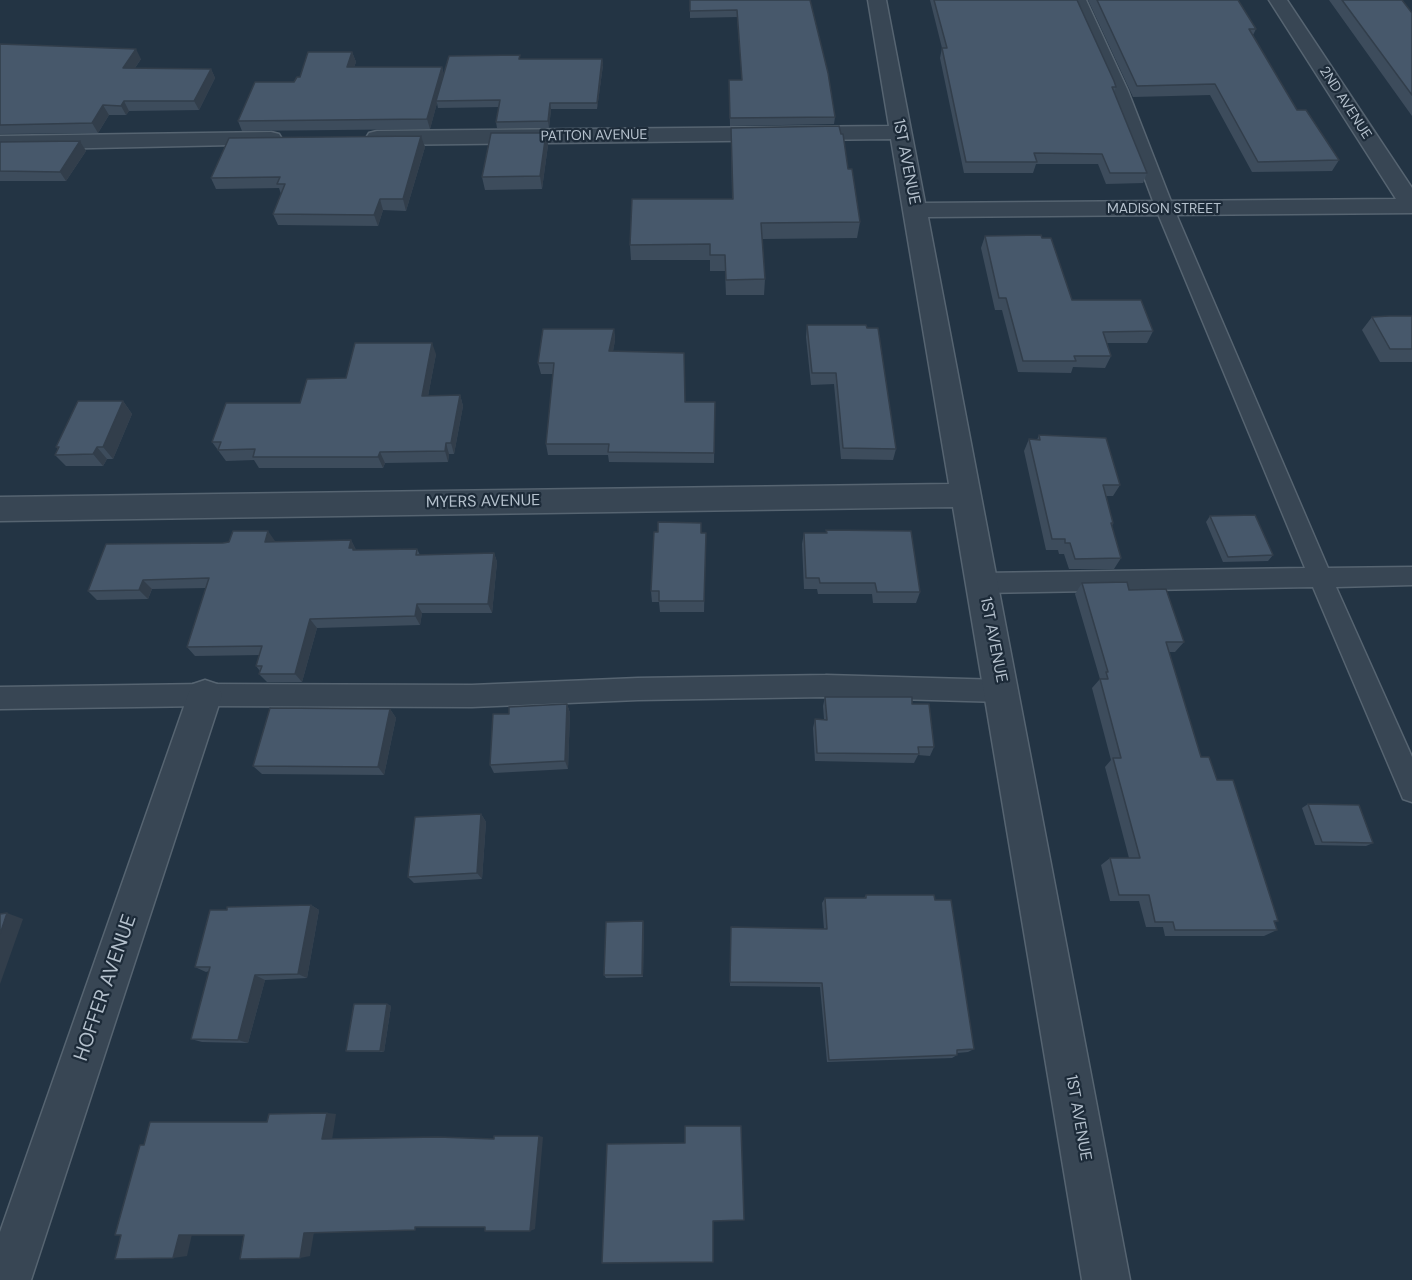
<!DOCTYPE html>
<html>
<head>
<meta charset="utf-8">
<style>
  body { margin:0 }
  canvas { display:block; background:#233444 }
</style>
</head>
<body>
<canvas width="1412" height="1280"></canvas>
<script>
const ctx = document.querySelector('canvas').getContext('2d');
ctx.lineJoin = 'round';
function toPath(rows) {
  const path = new Path2D();
  for (const r of rows) {
    path.moveTo(r[0], r[1]);
    for (let i = 2; i < r.length; i += 2) path.lineTo(r[i], r[i + 1]);
  }
  return path;
}
function trace(path, color, width, dash) {
  ctx.strokeStyle = color;
  ctx.lineWidth = width;
  ctx.lineCap = dash ? 'butt' : 'round';
  ctx.setLineDash(dash || []);
  ctx.stroke(path);
}
function fill(path, color) {
  ctx.fillStyle = color;
  ctx.fill(path, 'evenodd');
}
function drawText(font, color, halo, rows, align = 'center') {
  ctx.font = font + ' "DM Sans",sans-serif';
  ctx.lineWidth = 4.5;
  ctx.setLineDash([]);
  ctx.textBaseline = 'middle';
  ctx.strokeStyle = halo;
  ctx.fillStyle = color;
  for (const [text, x, y, turn = 0] of rows) {
    ctx.save();
    ctx.translate(x, y);
    ctx.rotate((+turn || 0) * Math.PI / 180);
    ctx.textAlign = isNaN(turn) ? turn : align;
    if (halo) ctx.strokeText(text, 0, 0);
    ctx.fillText(text, 0, 0);
    ctx.restore();
  }
}
const service = toPath([
  [1072,0,1086,0,1128,91,1174,209,1328,568,1412,567,1412,585,1336,587,1412,757,1412,802,1403,799,1313,587,982,593,974,590,970,583,974,576,982,573,1305,568,1156,209,1112,91,1072,0],
  [826,675,1002,680,1011,683,1014,691,1011,699,1002,702,826,697,638,700,472,707,205,706,0,709,0,687,205,684,472,685,638,678,826,675]
]);
const minor = toPath([
  [868,0,886,0,925,203,1396,199,1269,0,1287,0,1412,188,1412,213,928,217,1130,1280,1082,1280,953,507,0,521,0,497,949,484,891,139,377,145,369,143,366,138,369,133,377,131,889,126,868,0],
  [271,132,279,134,282,139,279,144,0,150,0,136,271,132],
  [205,680,217,684,222,695,31,1280,0,1280,0,1232,188,695,193,684,205,680]
]);
trace(service, '#566471', 3);
trace(minor, '#566471', 3);
fill(service, '#384654');
fill(minor, '#384654');
fill(toPath([
  [690,0,810,0,835,117,834,124,730,126,729,80,742,80,737,17,690,18],
  [930,0,1077,0,1116,87,1114,92,1147,173,1143,183,1106,184,1098,164,1036,164,1033,173,964,173,940,58,942,48],
  [1088,0,1238,0,1256,29,1253,35,1297,110,1339,160,1332,171,1252,172,1210,95,1133,97],
  [1329,0,1402,0,1412,13,1412,116],
  [0,44,141,59,135,68,211,69,215,78,199,110,129,111,126,115,109,115,98,133,0,134],
  [352,52,356,62,354,67,442,67,444,75,521,59,602,59,603,65,597,109,551,109,549,128,497,128,496,122,499,107,438,108,437,103,430,129,242,131,238,121,294,82,300,77],
  [731,128,848,169,860,222,857,238,762,239,765,279,764,295,726,295,725,271,710,271,710,260,631,260,630,245,732,199],
  [546,133,548,145,542,189,485,190,482,177],
  [421,136,425,147,406,211,383,210,378,226,278,225,273,214,281,194,279,188,216,189,211,178],
  [80,141,86,151,66,181,0,181,0,142],
  [985,236,1042,238,1072,300,1153,331,1147,343,1107,343,1111,356,1105,368,1073,367,1071,373,1018,372,1002,310,995,310,981,248],
  [1412,316,1412,362,1380,362,1362,330,1372,317],
  [807,325,896,449,893,460,841,459,834,384,811,385,806,337],
  [614,329,615,340,613,351,685,402,715,402,714,463,609,462,608,455,548,455,546,444,553,374,541,374,538,363],
  [436,354,428,396,460,395,463,406,454,454,449,454,448,462,385,463,383,468,259,468,254,460,226,461,212,442,300,403,346,378],
  [123,401,132,414,113,459,107,459,103,466,66,466,55,455,58,449,56,447],
  [1039,435,1120,485,1113,496,1106,496,1113,523,1112,526,1121,558,1114,569,1069,569,1064,554,1059,554,1058,550,1046,550,1024,451,1029,439,1037,440],
  [1210,516,1273,555,1268,561,1223,562,1206,522],
  [826,530,920,592,916,603,873,603,872,594,818,594,817,589,804,589,802,544,804,533,826,533],
  [701,533,706,533,704,612,660,612,659,602,652,602,651,591],
  [351,540,356,550,417,549,420,555,494,553,497,562,492,613,422,613,420,625,317,628,302,682,267,682,259,674,260,671,256,666,260,655,195,656,187,647,206,588,152,589,148,599,97,600,88,591,223,543],
  [1082,583,1129,590,1184,642,1175,652,1169,652,1201,757,1217,780,1278,921,1274,922,1277,930,1264,936,1165,936,1163,927,1146,927,1139,901,1110,901,1101,865,1110,858,1129,858,1105,767,1111,760,1092,688,1100,679,1075,594],
  [825,697,912,704,934,747,930,756,918,755,914,763,815,761,813,728,815,719,824,719,823,706],
  [567,704,570,713,568,769,494,773,490,765,509,714],
  [390,709,396,718,384,775,262,774,253,766],
  [1308,804,1373,843,1366,846,1315,845,1302,808],
  [481,814,486,822,482,879,414,883,408,877],
  [866,895,935,900,974,1049,968,1052,957,1053,957,1055,952,1058,827,1062,820,987,730,986,731,927,824,929,822,903,825,898,864,898],
  [311,905,319,910,307,978,265,980,248,1043,202,1042,191,1039,209,971,206,972,195,967],
  [644,924,643,977,606,978,604,975],
  [387,1004,391,1006,384,1052,351,1052,346,1051]
]), '#3d4c5c');
fill(toPath([
  [136,49,141,59,128,78,123,68],
  [352,52,356,62,350,77,347,67],
  [602,59,603,65,597,109,597,103],
  [442,67,444,77,436,101,437,103,430,129,427,119],
  [211,69,215,78,199,110,194,101],
  [124,101,129,111,126,115,121,106],
  [550,103,551,109,549,128,548,121],
  [103,105,109,115,98,133,92,123],
  [546,133,548,145,542,189,540,176],
  [421,136,425,147,406,211,403,199],
  [80,141,86,151,66,181,60,172],
  [380,199,383,210,378,226,374,215],
  [614,329,615,340,611,362,609,351],
  [432,343,436,354,426,407,422,396],
  [460,395,463,406,454,454,451,443],
  [123,401,132,414,113,459,103,447],
  [446,443,449,454,448,462,445,451],
  [97,447,107,459,103,466,93,454],
  [380,452,385,463,383,468,378,457],
  [268,531,275,541,265,542],
  [351,540,356,550,356,552,349,548],
  [494,553,497,562,492,613,488,604],
  [143,580,152,589,148,599,139,590],
  [417,604,422,613,420,625,415,616],
  [310,619,317,628,302,682,295,674],
  [567,704,570,713,568,769,565,761],
  [390,709,396,718,384,775,378,767],
  [481,814,486,822,482,879,477,873],
  [311,905,319,910,307,978,298,974],
  [7,913,23,919,0,984,0,934],
  [643,921,644,924,643,977,642,975],
  [255,975,265,980,248,1043,238,1040],
  [387,1004,391,1006,384,1052,380,1051],
  [327,1113,336,1114,332,1140,322,1139],
  [539,1136,543,1137,535,1229,530,1231],
  [314,1232,310,1256,300,1258,304,1233],
  [192,1234,187,1256,173,1258,179,1235]
]), '#323e4b');
const building = toPath([
  [690,0,810,0,828,73,835,117,730,118,729,80,742,80,737,10,690,11,690,0],
  [934,0,1077,0,1114,81,1116,87,1112,87,1147,173,1110,173,1102,154,1034,153,1037,162,966,162,942,48,947,48,934,0],
  [1097,0,1238,0,1256,29,1249,29,1297,110,1306,110,1339,160,1258,162,1215,84,1137,86,1097,0],
  [1342,0,1402,0,1412,13,1412,95,1342,0],
  [0,44,136,49,123,68,211,69,194,101,124,101,121,106,103,105,92,123,0,125,0,44],
  [308,52,352,52,347,67,442,67,427,119,238,121,255,82,294,82,297,77,300,77,308,52],
  [520,55,519,59,602,59,597,103,550,103,548,121,496,122,500,100,436,101,449,56,520,55],
  [839,126,841,134,843,134,848,169,852,169,860,222,761,223,765,279,726,280,725,255,710,255,710,244,630,245,632,199,733,199,731,128,839,126],
  [491,133,546,133,540,176,482,177,491,133],
  [421,136,403,199,380,199,374,215,273,214,285,184,277,184,280,177,211,178,229,138,421,136],
  [80,141,60,172,0,171,0,142,80,141],
  [1041,235,1042,238,1051,238,1072,300,1141,300,1153,331,1103,332,1111,356,1074,356,1076,361,1023,361,1006,298,999,298,985,236,1041,235],
  [1389,316,1412,316,1412,349,1390,349,1372,317,1389,316],
  [807,325,866,325,867,328,878,328,896,449,843,448,836,373,812,373,807,325],
  [543,329,614,329,609,351,684,353,685,402,715,402,714,453,608,452,609,444,546,444,554,363,538,363,543,329],
  [355,343,432,343,422,396,460,395,451,443,446,443,445,451,380,452,378,457,253,457,255,449,218,450,221,442,212,442,226,403,300,403,307,379,346,378,355,343],
  [78,401,123,401,103,447,97,447,93,454,55,455,59,447,56,447,78,401],
  [1039,435,1106,438,1120,485,1103,485,1113,523,1111,523,1121,558,1075,559,1070,543,1065,543,1065,539,1052,539,1029,439,1040,440,1039,435],
  [1255,515,1273,555,1228,557,1210,516,1255,515],
  [658,522,701,523,701,533,706,533,704,601,659,601,659,591,651,591,654,532,658,532,658,522],
  [826,530,911,531,920,592,877,592,875,583,820,583,819,578,806,578,804,533,827,533,826,530],
  [233,531,268,531,265,542,351,540,349,548,353,548,353,550,417,549,416,555,494,553,488,604,417,604,415,616,310,619,295,674,259,674,262,666,256,666,262,646,187,647,209,578,143,580,139,590,88,591,106,544,223,543,229,542,233,531],
  [1127,582,1129,590,1166,589,1184,642,1166,642,1201,757,1209,757,1217,780,1233,780,1278,921,1274,921,1277,930,1175,930,1173,922,1155,922,1149,895,1119,895,1110,858,1140,858,1113,758,1121,758,1100,679,1108,679,1106,672,1108,672,1082,583,1127,582],
  [825,697,912,697,912,704,929,704,934,747,918,747,919,754,817,753,815,719,827,720,825,697],
  [567,704,565,761,490,765,493,714,509,714,509,707,567,704],
  [270,708,390,709,378,767,253,766,270,708],
  [1308,804,1359,805,1373,843,1322,842,1308,804],
  [481,814,477,873,408,877,415,817,481,814],
  [866,895,934,895,935,900,951,900,974,1049,957,1050,957,1055,829,1060,822,983,730,982,731,927,827,929,825,898,866,898,866,895],
  [311,905,298,974,255,975,238,1040,191,1039,210,967,195,967,210,910,227,910,227,907,311,905],
  [7,913,0,934,0,914,7,913],
  [643,921,642,975,604,975,606,922,643,921],
  [354,1004,387,1004,380,1051,346,1051,354,1004],
  [327,1113,322,1139,438,1137,494,1139,494,1136,539,1136,530,1231,485,1231,485,1227,415,1227,415,1230,304,1233,300,1258,240,1259,244,1235,179,1235,173,1258,115,1259,121,1235,115,1235,140,1145,144,1145,150,1122,267,1122,269,1114,327,1113],
  [685,1126,741,1126,744,1220,713,1221,713,1262,602,1263,607,1144,685,1143,685,1126]
]);
fill(building, '#47586b');
trace(building, '#323e4b', 1.5);
drawText('14px', '#b5c1cd', '#1d2b39', [
  ["2ND AVENUE",1345,103,57],
  ["PATTON AVENUE",594,136,-1],
  ["MADISON STREET",1164,209]
]);
drawText('16px', '#b5c1cd', '#1d2b39', [
  ["1ST AVENUE",906,162,79],
  ["MYERS AVENUE",483,502,-1],
  ["1ST AVENUE",993,640,79],
  ["1ST AVENUE",1078,1118,80]
]);
drawText('20px', '#b5c1cd', '#1d2b39', [
  ["HOFFER AVENUE",106,988,-71]
]);
</script>
</body>
</html>
